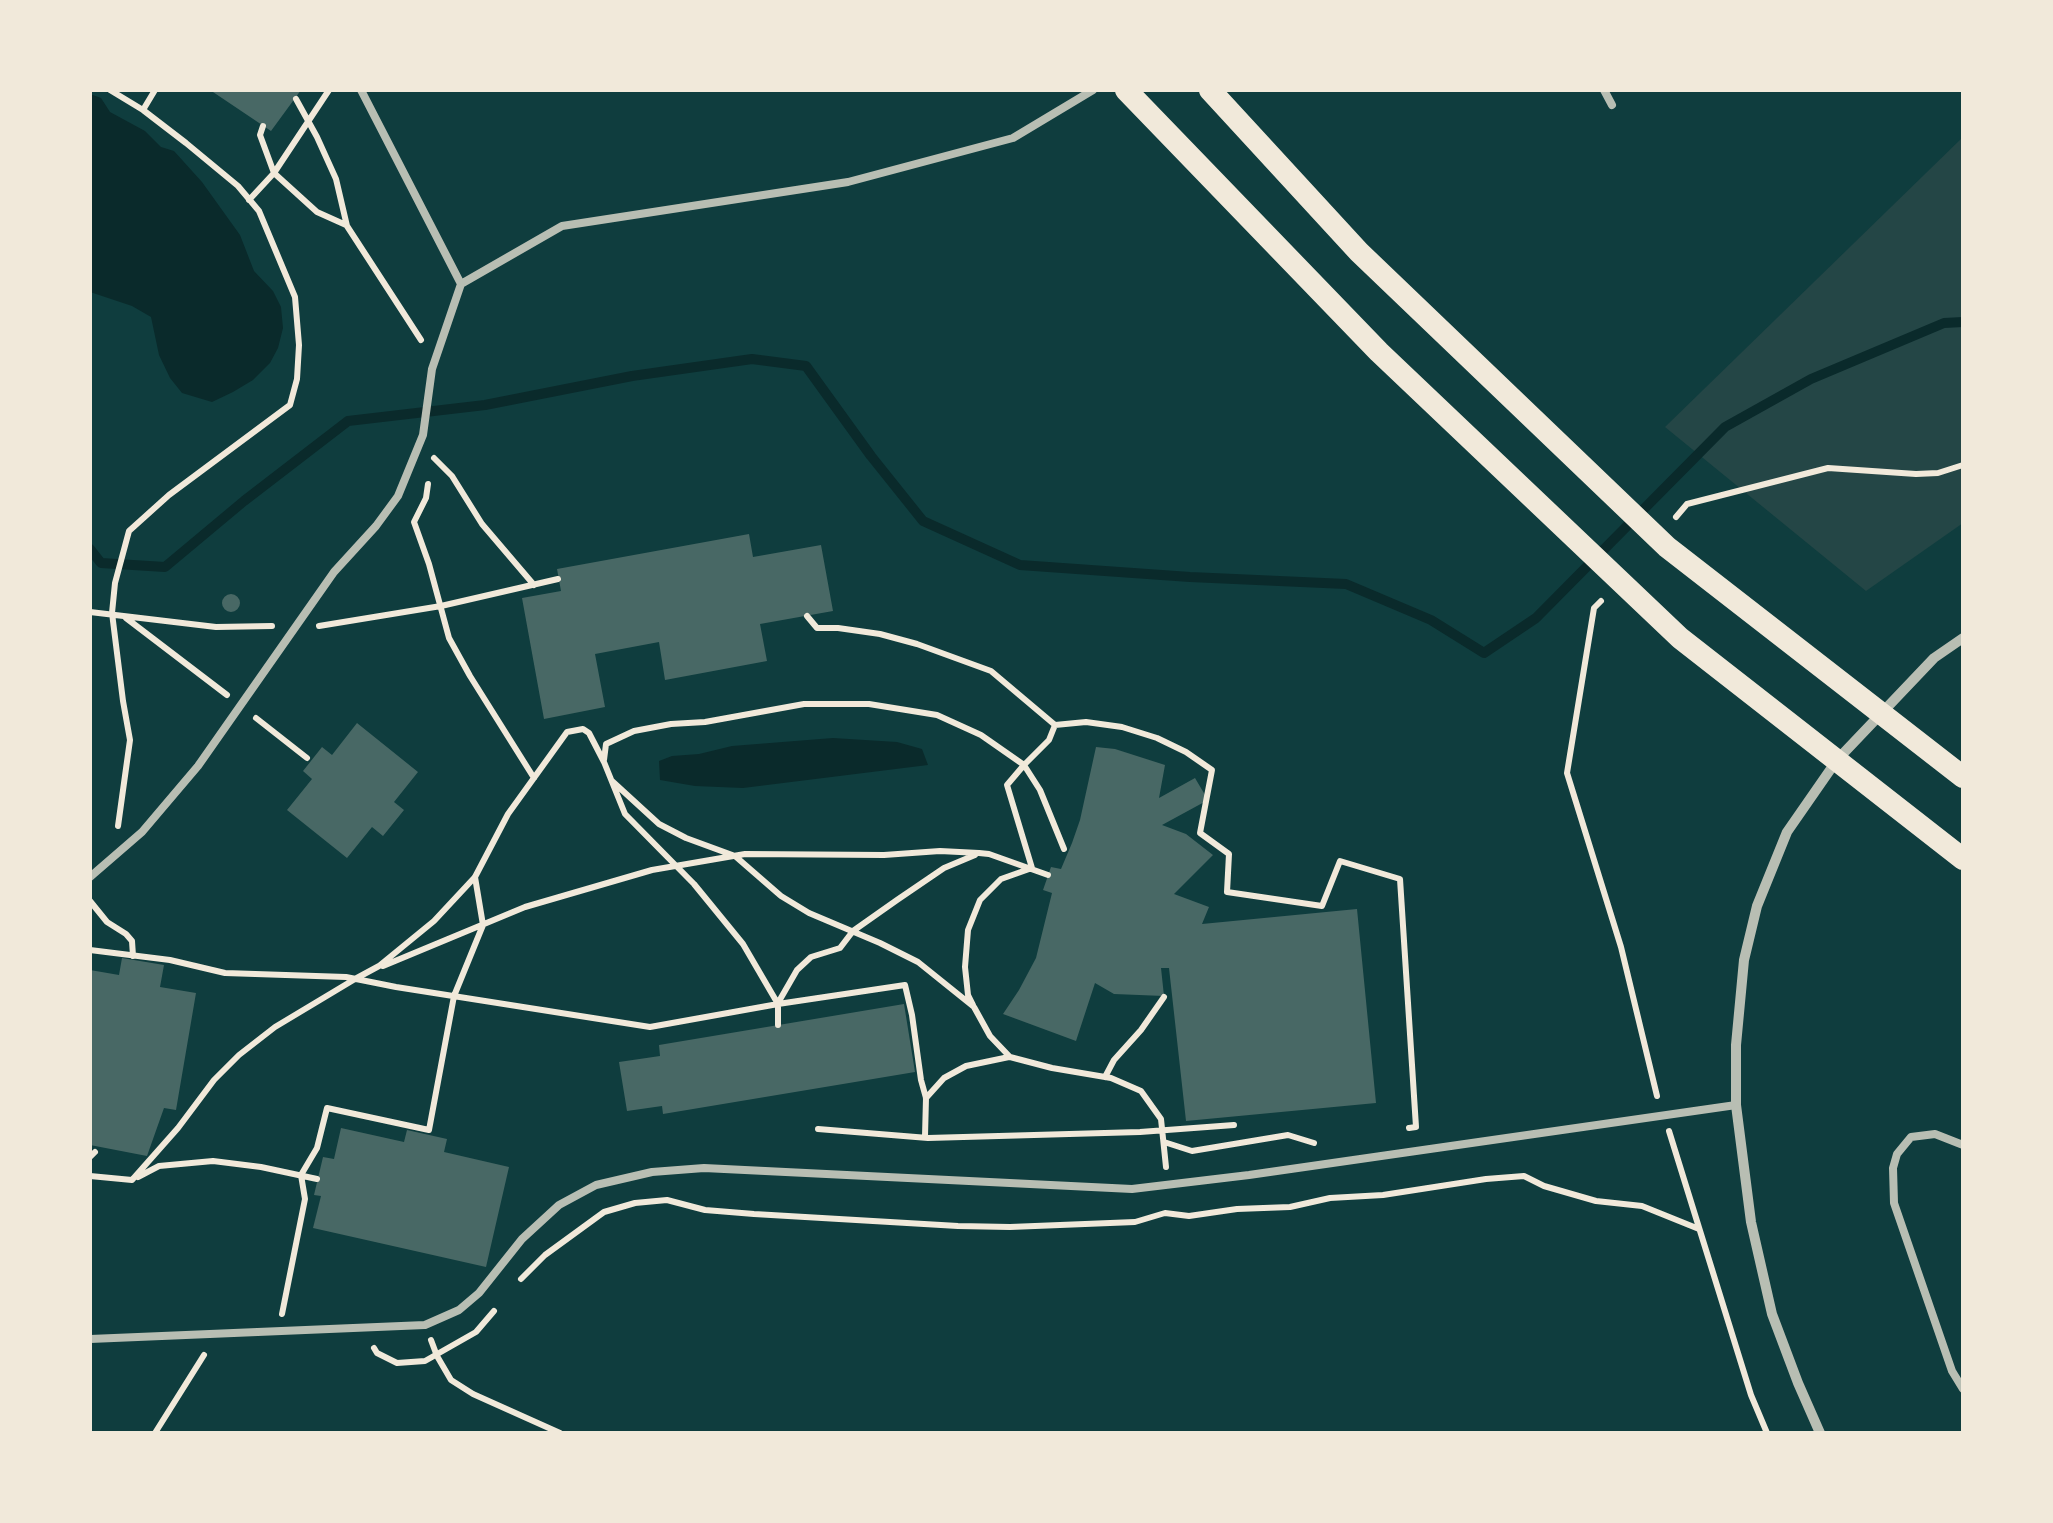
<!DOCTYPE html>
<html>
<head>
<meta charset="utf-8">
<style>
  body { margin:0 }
  #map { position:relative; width:2053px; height:1523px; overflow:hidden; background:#0f3d3e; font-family:"Zilla Slab",serif }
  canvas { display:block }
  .frame { position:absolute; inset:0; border:92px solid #f1e9da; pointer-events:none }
</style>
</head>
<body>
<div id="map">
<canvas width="2053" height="1523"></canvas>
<div class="frame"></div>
</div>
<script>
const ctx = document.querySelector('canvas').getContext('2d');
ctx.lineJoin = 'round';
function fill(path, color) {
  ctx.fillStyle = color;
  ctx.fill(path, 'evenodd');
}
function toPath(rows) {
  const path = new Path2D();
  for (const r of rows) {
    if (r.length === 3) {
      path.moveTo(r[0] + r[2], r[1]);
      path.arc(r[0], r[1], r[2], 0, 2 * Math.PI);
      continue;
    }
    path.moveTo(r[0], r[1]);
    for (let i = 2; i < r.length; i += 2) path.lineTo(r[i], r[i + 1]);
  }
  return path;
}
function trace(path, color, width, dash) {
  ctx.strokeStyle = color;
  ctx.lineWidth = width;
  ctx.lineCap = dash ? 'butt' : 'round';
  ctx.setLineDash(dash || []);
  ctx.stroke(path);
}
fill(toPath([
  [1963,137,1963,523,1866,591,1665,427]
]), '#244646');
fill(toPath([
  [90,94,101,98,110,112,145,131,161,147,174,151,202,182,240,235,254,271,273,291,281,307,283,328,278,348,270,363,253,380,233,392,212,402,182,393,170,378,159,355,151,317,132,306,90,292],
  [833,738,897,742,922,749,928,765,743,788,695,786,660,780,659,761,672,756,699,754,732,746]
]), '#0a2a2b');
trace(toPath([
  [90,549,101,563,165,567,244,501,348,421,485,405,632,376,752,359,806,366,871,456,923,521,1020,565,1190,577,1346,584,1431,620,1484,653,1536,618,1725,427,1811,379,1944,323,1963,322]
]), '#0a2a2b', 10);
fill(toPath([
  [210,90,301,90,271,131],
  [749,534,753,557,821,545,833,611,760,624,767,661,665,680,659,642,595,654,605,707,544,719,522,598,561,591,557,569],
  [231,603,9],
  [357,723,418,772,394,802,404,810,383,836,372,827,347,858,287,810,312,779,303,771,322,747,332,755],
  [1096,747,1115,749,1165,765,1159,798,1195,778,1208,800,1162,825,1186,834,1213,855,1174,894,1209,907,1202,924,1357,909,1376,1103,1186,1121,1169,968,1161,968,1164,996,1114,994,1095,983,1076,1041,1003,1014,1019,990,1036,958,1052,893,1043,890,1051,867,1061,869,1072,843,1080,820],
  [122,958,164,965,160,987,196,993,176,1110,164,1108,147,1156,90,1145,90,970,119,975],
  [904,1004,915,1072,663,1114,662,1106,627,1111,619,1062,660,1056,659,1045],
  [341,1128,404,1142,407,1130,447,1139,444,1152,509,1167,486,1267,313,1228,321,1196,314,1195,323,1157,334,1159]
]), '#486865');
trace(toPath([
  [110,90,143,110,186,143,238,186,259,211,295,297,299,345,297,379,290,405,169,495,129,531,115,583,112,613,123,701,130,740,118,826],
  [296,99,317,137,336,179,347,226,421,340],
  [143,110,155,90],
  [263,126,260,135,274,173,317,212,346,225],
  [249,200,274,173,329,90],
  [434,458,452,476,482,524,534,585],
  [428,484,426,498,414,522,429,564,449,638,470,676,534,778],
  [1676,517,1687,504,1828,468,1916,474,1938,473,1963,465],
  [1601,601,1594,608,1567,773,1621,947,1657,1096],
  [90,612,216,627,272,626],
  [807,616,817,628,838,628,880,634,917,644,991,671,1055,725,1086,722,1122,727,1157,738,1186,752,1212,770,1200,833,1229,854,1227,892,1322,906,1340,861,1400,879,1416,1127,1409,1128],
  [126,618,227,695],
  [319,626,441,606,558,579],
  [256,718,307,758],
  [1055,725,1049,740,1024,765,1040,790,1064,849],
  [604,760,606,744,634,731,671,724,705,722,804,704,869,704,937,715,981,735,1024,765,1007,785,1032,868,1001,879,980,900,968,930,965,967,968,995,973,1005],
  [612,781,659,824,686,838,735,856,781,896,809,913,880,943,918,962,974,1007,990,1036,1010,1057,1052,1068,1111,1078,1141,1091,1161,1119,1166,1167],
  [90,901,107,922,126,934,132,941,133,956],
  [90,950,170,960,225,973,346,977,396,987,650,1027,778,1004,905,985,912,1015,921,1080,926,1098,925,1136],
  [383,966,525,907,652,870,745,854,884,855,940,851,979,853,989,854,1048,875],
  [778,1003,797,970,811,957,840,948,853,931,897,900,944,868,975,855],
  [1105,1077,1114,1060,1141,1030,1164,997],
  [926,1098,944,1078,966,1066,1009,1057],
  [818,1129,928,1138,1140,1132,1234,1125],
  [1669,1131,1751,1395,1767,1433],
  [1164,1142,1192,1151,1288,1135,1314,1143],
  [90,1157,95,1152],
  [90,1176,132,1180,178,1128,214,1080,239,1055,275,1027,355,979,379,966,434,921,475,877,508,814,567,732,583,729,589,733,604,762,625,814,694,884,743,944,778,1004,778,1025],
  [138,1177,159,1166,213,1161,261,1167,317,1179],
  [521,1279,545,1255,604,1212,635,1203,667,1200,705,1210,754,1214,958,1226,1010,1227,1135,1222,1165,1213,1189,1216,1237,1209,1290,1207,1330,1198,1383,1195,1486,1179,1524,1176,1544,1186,1596,1201,1642,1206,1699,1229],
  [282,1314,305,1199,301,1175,317,1148,327,1108,429,1130,454,996,483,925,475,877],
  [431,1340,437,1356,451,1380,473,1394,560,1433],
  [374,1348,377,1353,397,1363,425,1361,476,1332,494,1311],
  [155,1433,204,1355]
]), '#f1e9da', 6);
trace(toPath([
  [361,90,461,284],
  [1604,90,1612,105],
  [90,877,142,832,198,766,334,572,376,526,398,496,423,435,432,369,461,284,562,226,848,182,1013,138,1093,90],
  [1963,1145,1935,1134,1911,1137,1897,1154,1893,1168,1894,1203,1952,1371,1963,1389],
  [90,1339,425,1325,459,1310,479,1293,522,1239,559,1205,596,1185,652,1172,704,1168,1132,1189,1249,1175,1736,1105]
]), '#b8beb3', 8);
trace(toPath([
  [1820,1433,1798,1383,1772,1314,1751,1222,1736,1105,1736,1045,1744,960,1757,906,1787,832,1837,760,1934,658,1963,638]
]), '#b8beb3', 10);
trace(toPath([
  [1126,90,1379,352,1680,638,1963,859],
  [1210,90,1359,252,1667,547,1963,777]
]), '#f1e9da', 22);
</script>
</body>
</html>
